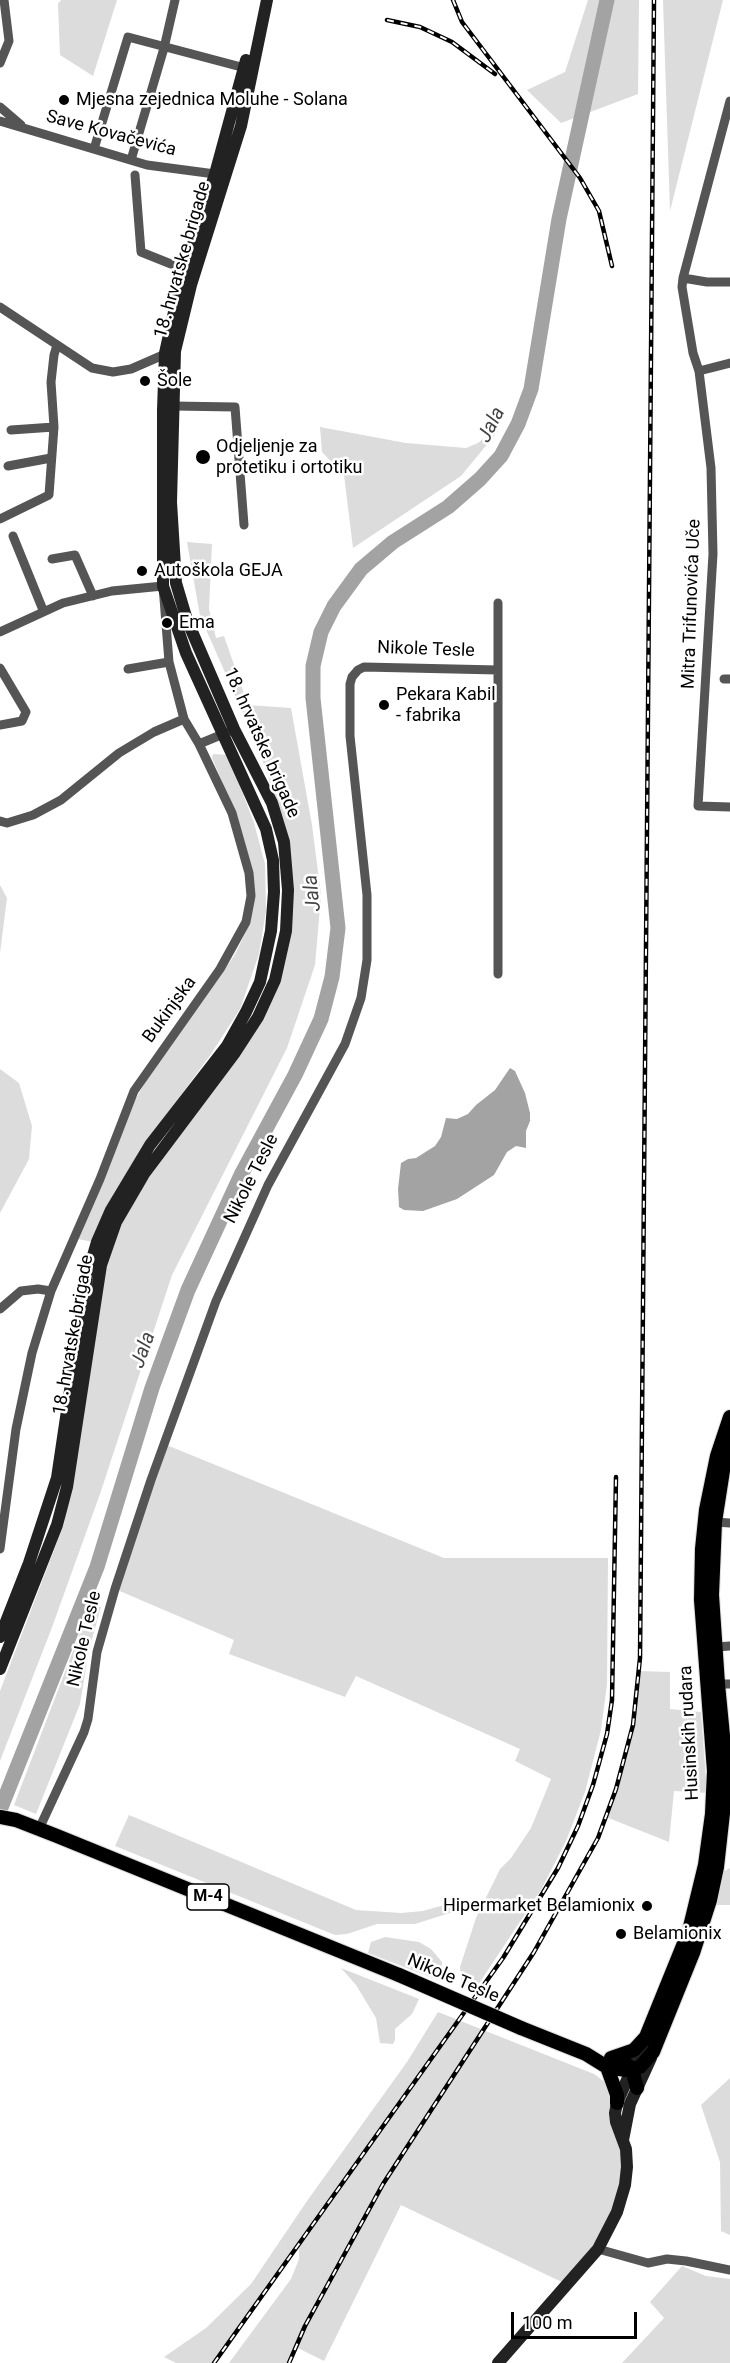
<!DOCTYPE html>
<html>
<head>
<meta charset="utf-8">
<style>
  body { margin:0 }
  #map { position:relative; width:730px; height:2363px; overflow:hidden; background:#fff; font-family:Roboto,sans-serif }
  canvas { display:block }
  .scale { position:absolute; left:511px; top:2312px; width:126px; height:27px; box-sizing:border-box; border:3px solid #000; border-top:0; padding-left:8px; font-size:18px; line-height:21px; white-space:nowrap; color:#000; -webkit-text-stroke:4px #fff; paint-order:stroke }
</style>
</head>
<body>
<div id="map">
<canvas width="730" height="2363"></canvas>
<div class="scale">100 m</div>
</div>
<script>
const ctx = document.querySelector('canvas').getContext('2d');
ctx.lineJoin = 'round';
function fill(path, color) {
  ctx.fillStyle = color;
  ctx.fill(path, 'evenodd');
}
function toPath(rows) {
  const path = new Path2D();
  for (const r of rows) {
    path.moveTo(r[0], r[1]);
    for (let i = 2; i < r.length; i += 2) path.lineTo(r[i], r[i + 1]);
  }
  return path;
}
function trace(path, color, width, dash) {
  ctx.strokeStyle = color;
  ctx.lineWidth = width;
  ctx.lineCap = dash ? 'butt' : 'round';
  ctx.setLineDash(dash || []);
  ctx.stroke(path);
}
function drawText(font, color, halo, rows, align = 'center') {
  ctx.font = font + ' Roboto,sans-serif';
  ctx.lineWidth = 5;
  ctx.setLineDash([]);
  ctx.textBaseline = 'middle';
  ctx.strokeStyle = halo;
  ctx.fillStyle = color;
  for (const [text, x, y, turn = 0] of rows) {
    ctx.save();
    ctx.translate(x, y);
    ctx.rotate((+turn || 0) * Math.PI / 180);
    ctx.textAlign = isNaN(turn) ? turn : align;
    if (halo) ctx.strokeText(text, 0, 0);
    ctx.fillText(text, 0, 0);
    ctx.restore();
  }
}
fill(toPath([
  [61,0,117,0,93,76,60,55,58,4],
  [588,0,639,0,638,94,561,123,527,90,565,72],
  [663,0,723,0,670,211],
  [320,427,406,443,466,448,478,443,494,430,498,431,461,476,353,548,344,475,322,452],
  [187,542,212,544,209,609,216,638,224,636,248,705,291,708,312,825,321,895,315,965,287,1048,172,1275,100,1494,51,1630,0,1761,0,1691,64,1524,105,1268,118,1227,135,1197,253,1035,287,947,293,902,281,815,258,747,200,616],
  [213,754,228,755,254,823,265,864,266,911,259,954,240,1009,211,1054,170,1110,138,1157,93,1242,78,1239,133,1104,148,1077,234,956,246,932,255,897,235,813,212,758],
  [0,885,7,898,0,953],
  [0,1069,19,1083,32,1126,29,1159,0,1213],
  [164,1444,444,1558,608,1558,607,1684,601,1730,585,1792,566,1841,541,1890,474,1991,462,1985,460,1967,476,1918,500,1869,511,1858,531,1828,551,1779,515,1761,520,1749,356,1676,345,1697,229,1654,234,1640,115,1589],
  [91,1604,101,1607,89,1650,80,1704,36,1814,14,1805],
  [639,1671,670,1672,670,1709,701,1712,707,1793,674,1791,669,1842,606,1817,616,1789,633,1725],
  [129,1815,356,1910,401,1913,423,1911,458,1901,459,1906,456,1911,415,1924,377,1924,347,1934,335,1935,115,1846],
  [730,1868,730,1905,715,1905,721,1873],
  [385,1937,419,1942,431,1949,442,1962,442,1978,438,1980,368,1953,371,1942],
  [341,1968,419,1999,412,2014,395,2029,395,2040,393,2044,380,2043,376,2018,356,1985],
  [438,2012,594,2074,606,2083,612,2110,626,2149,617,2212,568,2285,401,2205,324,2361,296,2347,289,2363,229,2363,291,2279,299,2259,299,2242,214,2363,176,2363,164,2357,206,2328,251,2284,307,2201,407,2062],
  [730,2078,730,2235,721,2231,720,2162,701,2105],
  [682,2266,706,2276,730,2279,730,2363,622,2363,664,2318,650,2302]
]), '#dcdcdc');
fill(toPath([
  [510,1068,515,1071,525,1093,530,1113,530,1121,526,1131,526,1148,516,1146,507,1152,494,1175,457,1199,423,1211,404,1210,399,1207,398,1189,401,1163,408,1159,416,1158,435,1146,441,1137,446,1118,457,1119,468,1114,476,1105,495,1090]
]), '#a3a3a3');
trace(toPath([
  [0,1810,97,1567,152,1388,188,1290,242,1173,295,1075,321,1019,332,977,338,928,313,698,313,666,321,632,334,606,361,569,393,542,448,507,480,479,501,456,518,424,531,389,559,219,607,0]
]), '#a3a3a3', 15);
const primary = toPath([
  [0,1817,16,1820,57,1836,399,1975],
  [521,2028,586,2054,607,2067,626,2070,640,2067,653,2052,693,1953,710,1900,717,1867,727,1777,718,1684,712,1595,715,1522,725,1458,730,1443],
  [611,2058,634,2050,646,2037,689,1931,705,1865,712,1814,714,1771,701,1600,702,1549,706,1510,717,1456,730,1417],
  [626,2064,632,2069,637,2088],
  [607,2067,617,2095,617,2103]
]);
trace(primary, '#dbdbdb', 16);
trace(toPath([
  [0,63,9,41,4,0],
  [0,107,21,125],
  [0,121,147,165,215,174],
  [94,149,128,37,245,68],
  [131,160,164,48,175,0],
  [135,175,141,252,171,264],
  [683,278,730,101],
  [730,282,707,282,683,278,682,287,693,353,699,371,711,468,713,554,698,806,730,807],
  [0,307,92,368,113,372,131,369,170,352],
  [699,371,730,363],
  [173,406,235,407,244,525],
  [11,430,54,427],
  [8,466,51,458],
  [0,519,49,495,54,427,51,382,54,355,57,345],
  [13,536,43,610],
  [52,559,75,555,93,596],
  [498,603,498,974],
  [0,632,63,603,112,591,163,586,169,662,184,719,199,744,232,813,249,873,251,896,246,922,220,969,134,1091,100,1179,51,1291,32,1353,16,1429,0,1549],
  [0,668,26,712,22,721,0,725],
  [128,669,169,662],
  [724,679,730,679],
  [199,744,228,732],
  [0,821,7,823,33,815,61,800,119,753,154,732,184,719],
  [0,1309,21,1291,38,1289,51,1291],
  [715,1522,730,1523],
  [716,1647,730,1646],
  [718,1684,730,1684],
  [39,1829,84,1732,88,1719,97,1652,115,1589,151,1480,216,1301,268,1185,345,1044,361,998,367,960,367,895,350,736,350,684,352,677,358,670,364,667,498,670],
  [598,2249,648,2263,667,2259,686,2261,730,2270]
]), '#555', 9);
trace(toPath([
  [0,1637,29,1563,57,1478,87,1276,97,1242,111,1210,150,1145,227,1046,246,1012,260,982,271,931,274,892,273,860,266,829,186,653,163,586,163,410,165,353,179,289,215,174,246,60],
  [0,1669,57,1525,67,1487,101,1265,116,1222,144,1174,234,1054,258,1017,275,980,286,931,288,890,284,842,272,803,234,729,187,620,176,583,171,502,175,351,191,285,241,126,267,0],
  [623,2140,630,2104,651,2058],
  [498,2363,598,2249,617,2212,625,2185,627,2167,626,2149,616,2122,615,2113,617,2103,644,2041]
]), '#222', 12);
trace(primary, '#000', 14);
const rail = toPath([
  [453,0,462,22,580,178,599,211,612,266],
  [387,20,420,27,452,42,495,74],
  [214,2363,503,1958,558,1868,578,1826,593,1785,607,1734,612,1700,616,1477],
  [289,2363,305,2326,383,2184,534,1952,598,1838,616,1789,633,1725,640,1658,654,0]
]);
trace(rail, '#000', 4.5);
trace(rail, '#fff', 2, [7]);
const primaryBridge = toPath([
  [399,1975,521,2028]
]);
trace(primaryBridge, '#dbdbdb', 16, []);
trace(primaryBridge, '#000', 14);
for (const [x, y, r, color] of [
  [64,100,6,"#000"],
  [145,381,6,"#000"],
  [203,457,8,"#000"],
  [142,571,6,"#000"],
  [167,623,6,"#000"],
  [384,705,6,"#000"],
  [647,1906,6,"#000"],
  [621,1934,6,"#000"]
]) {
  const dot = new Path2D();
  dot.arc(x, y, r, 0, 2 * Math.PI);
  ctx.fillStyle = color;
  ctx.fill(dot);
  trace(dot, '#fff', 2);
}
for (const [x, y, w] of [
  [208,1897,42]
]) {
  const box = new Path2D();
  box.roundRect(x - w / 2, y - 13, w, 26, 4.5);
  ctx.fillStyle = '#fff';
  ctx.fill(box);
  trace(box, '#000', 1.5);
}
drawText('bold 16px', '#000', null, [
  ["M-4",208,1897]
]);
drawText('18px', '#000', '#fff', [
  ["Mjesna zejednica Moluhe - Solana",76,100],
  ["Šole",157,381],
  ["Odjeljenje za",216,447],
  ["protetiku i ortotiku",216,468],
  ["Autoškola GEJA",154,571],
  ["Ema",179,623],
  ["Pekara Kabil",396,695],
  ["- fabrika",396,716],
  ["Hipermarket Belamionix",635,1906,"right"],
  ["Belamionix",633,1934]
], 'left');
drawText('18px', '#000', '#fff', [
  ["Save Kovačevića",111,134,15],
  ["18. hrvatske brigade",183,260,-74],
  ["Mitra Trifunovića Uče",692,604,-88],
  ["Nikole Tesle",426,650,2],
  ["18. hrvatske brigade",261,743,66],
  ["Bukinjska",170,1010,-54],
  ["Nikole Tesle",252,1179,-63],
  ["18. hrvatske brigade",74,1335,-80],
  ["Nikole Tesle",85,1639,-77],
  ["Husinskih rudara",690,1733,-93],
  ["Nikole Tesle",453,1979,23]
]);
drawText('italic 20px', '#444', '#fff', [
  ["Jala",492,425,-63],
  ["Jala",313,893,-96],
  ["Jala",144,1350,-70]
]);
</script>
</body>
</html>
